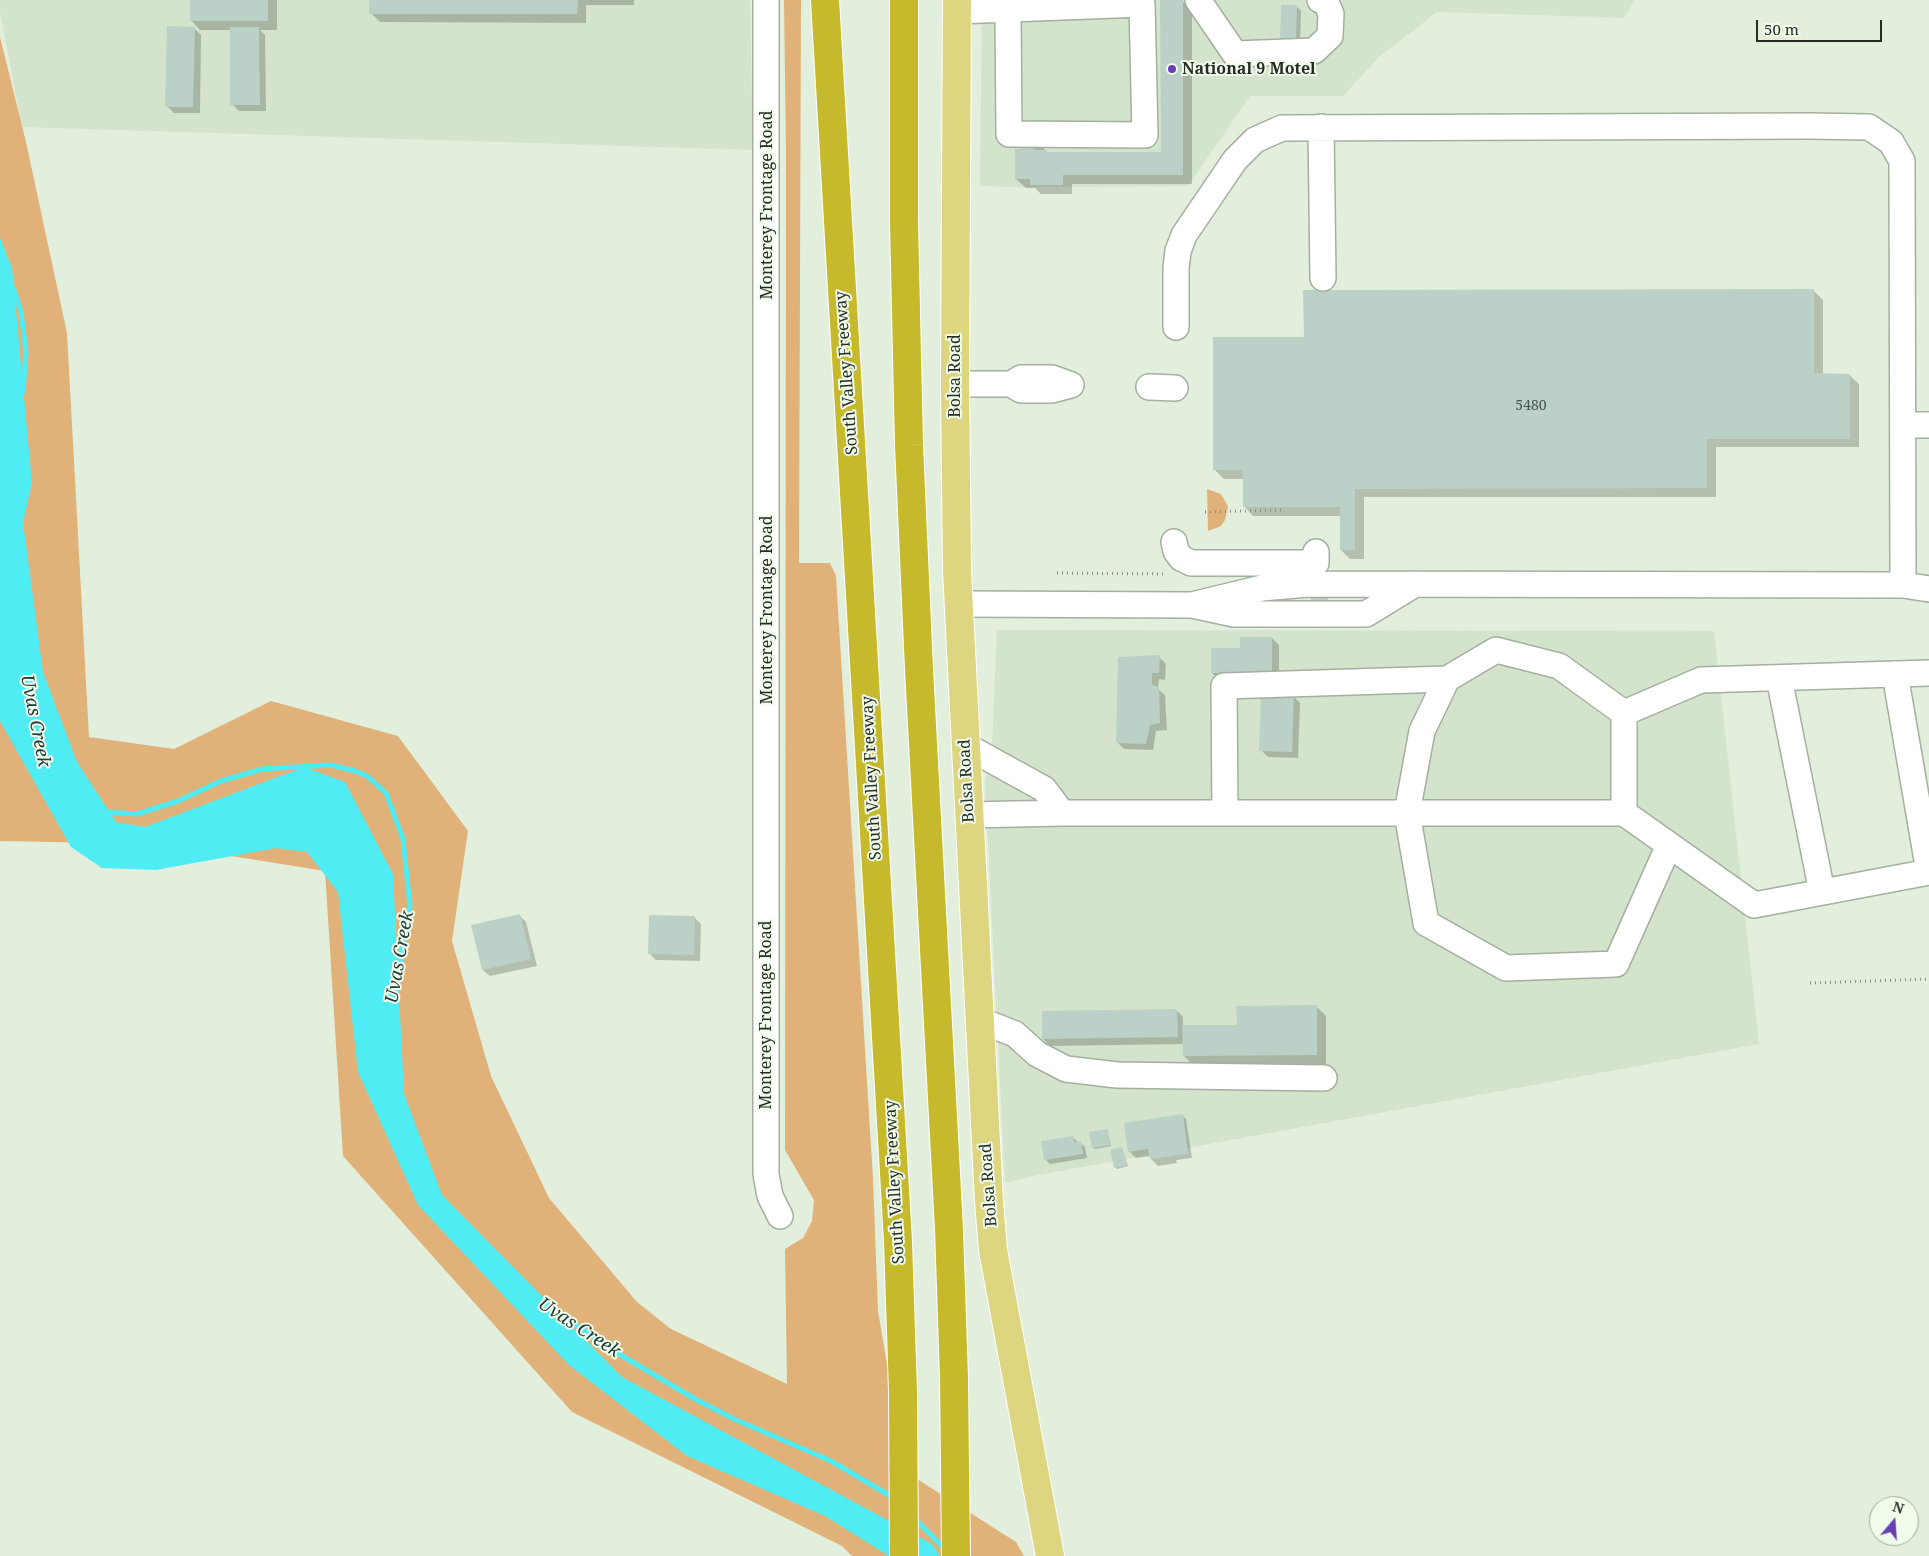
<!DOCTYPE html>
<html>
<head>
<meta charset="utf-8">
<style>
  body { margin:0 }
  #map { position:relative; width:1929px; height:1556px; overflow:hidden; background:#e3efdd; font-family:"Noto Serif",serif }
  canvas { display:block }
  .north { position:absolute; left:1869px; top:1496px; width:50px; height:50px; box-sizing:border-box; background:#f0fcea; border:1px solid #a0a89b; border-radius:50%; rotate:18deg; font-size:14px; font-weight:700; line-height:20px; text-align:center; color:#272b25 }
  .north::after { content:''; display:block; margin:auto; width:18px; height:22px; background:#693fb7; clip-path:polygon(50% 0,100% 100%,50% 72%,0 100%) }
  .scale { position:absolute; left:1756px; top:20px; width:126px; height:22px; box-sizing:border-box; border:2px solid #272b25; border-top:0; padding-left:6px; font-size:15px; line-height:18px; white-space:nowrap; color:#272b25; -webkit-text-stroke:4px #f0fcea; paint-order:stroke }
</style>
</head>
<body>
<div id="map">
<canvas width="1929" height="1556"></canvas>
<div class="north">N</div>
<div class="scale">50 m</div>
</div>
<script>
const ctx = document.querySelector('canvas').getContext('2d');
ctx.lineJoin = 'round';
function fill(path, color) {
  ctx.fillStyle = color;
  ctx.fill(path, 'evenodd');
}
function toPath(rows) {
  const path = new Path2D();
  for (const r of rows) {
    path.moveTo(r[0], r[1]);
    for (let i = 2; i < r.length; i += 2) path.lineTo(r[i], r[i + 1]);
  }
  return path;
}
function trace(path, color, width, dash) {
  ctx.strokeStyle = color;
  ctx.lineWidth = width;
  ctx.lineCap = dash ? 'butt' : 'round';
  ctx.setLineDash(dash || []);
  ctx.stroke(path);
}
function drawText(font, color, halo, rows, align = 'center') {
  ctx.font = font + ' "Noto Serif",serif';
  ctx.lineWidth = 4;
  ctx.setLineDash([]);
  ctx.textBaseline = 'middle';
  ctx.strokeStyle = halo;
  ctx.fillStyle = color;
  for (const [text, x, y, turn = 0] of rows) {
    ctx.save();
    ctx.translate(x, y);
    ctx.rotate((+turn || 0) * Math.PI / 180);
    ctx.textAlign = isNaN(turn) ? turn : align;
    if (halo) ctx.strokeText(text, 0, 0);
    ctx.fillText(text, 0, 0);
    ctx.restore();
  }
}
fill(toPath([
  [0,0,750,0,753,150,22,127,0,12],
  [982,0,1635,0,1624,18,1437,12,1380,56,1343,96,1250,96,1188,186,1019,187,980,186],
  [997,630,1714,631,1759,1044,1033,1176,1005,1183,985,783,992,745]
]), '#d3e3cc');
fill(toPath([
  [784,0,801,0,799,563,830,563,836,576,873,1179,878,1311,888,1370,892,1441,917,1479,1016,1542,1024,1556,852,1556,842,1546,572,1412,343,1156,325,871,156,844,0,841,0,37,26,142,67,333,89,737,174,749,271,701,398,736,468,831,452,941,491,1076,549,1198,637,1302,671,1329,787,1384,785,1249,803,1238,812,1221,814,1200,785,1150,786,155],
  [1207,489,1221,494,1228,506,1225,520,1221,526,1208,531]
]), '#e0b279');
fill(toPath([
  [0,238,12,268,32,483,23,522,43,672,77,762,116,822,145,827,304,767,345,782,393,874,404,1094,442,1195,622,1377,932,1544,940,1556,889,1556,825,1516,687,1456,569,1365,418,1205,358,1072,338,892,307,852,276,848,156,870,102,868,71,847,0,721]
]), '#50ecf3');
fill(toPath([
  [191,0,277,0,277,30,260,30,265,35,266,111,239,111,232,104,231,30,200,30,191,20],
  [371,0,634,0,634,5,586,5,586,23,380,22,371,13],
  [1182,1,1192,10,1192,184,1072,184,1072,194,1041,194,1035,188,1026,188,1016,179,1022,151,1035,139,1044,148,1044,151,1048,153,1162,153],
  [1297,7,1301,11,1300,44,1286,44],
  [194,28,201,35,200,113,174,113,167,106],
  [1813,290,1823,300,1823,375,1849,375,1859,384,1859,447,1716,447,1716,497,1364,497,1364,559,1350,559,1341,550,1341,516,1253,516,1244,506,1244,479,1224,479,1215,470,1305,338],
  [1328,595,1328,602,1314,602,1313,600],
  [1272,638,1279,645,1279,680,1219,679,1212,673,1241,649],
  [1159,657,1166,664,1165,680,1159,679,1158,689,1165,695,1167,730,1156,731,1153,750,1124,749,1117,742],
  [1293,696,1300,703,1298,758,1268,757,1261,750],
  [519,915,526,922,537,966,490,976,483,970],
  [694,917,701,924,700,961,656,960,649,953],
  [1317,1007,1326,1016,1326,1064,1193,1065,1184,1056,1184,1044,1050,1046,1043,1039,1176,1010,1183,1017,1183,1026,1238,1026],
  [1182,1115,1186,1119,1192,1158,1176,1160,1177,1163,1158,1166,1151,1159,1151,1156,1136,1158,1129,1151],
  [1107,1130,1111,1146,1095,1149,1093,1147],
  [1073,1138,1085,1147,1087,1158,1050,1164,1046,1160],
  [1122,1149,1128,1166,1117,1169,1115,1167]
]), '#0003');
trace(toPath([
  [13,287,21,312,26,352,23,392],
  [104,812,137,814,178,801,221,781,262,769,331,765,355,771,367,776,386,793,403,839,410,906,397,981],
  [554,1310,619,1354,695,1399,734,1419,831,1461,894,1498],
  [914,1518,947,1551]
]), '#50ecf3', 5);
fill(toPath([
  [190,0,268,0,268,21,190,21],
  [369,0,578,0,577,14,369,14],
  [1160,0,1183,0,1183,175,1063,175,1063,185,1030,185,1030,179,1015,179,1015,149,1020,149,1020,138,1035,138,1035,150,1047,150,1047,152,1161,152],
  [1281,5,1297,5,1296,40,1280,40],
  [167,26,195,27,193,107,165,107],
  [230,27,259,27,260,105,230,105],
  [1814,289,1814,373,1850,374,1850,439,1707,439,1707,488,1355,489,1355,550,1340,550,1340,507,1243,507,1243,470,1213,470,1213,337,1304,337,1303,290],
  [1311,592,1327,592,1327,601,1311,601],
  [1240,637,1272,637,1272,673,1211,673,1211,648,1240,648],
  [1160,655,1159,673,1152,673,1152,685,1159,687,1160,723,1150,725,1146,744,1116,743,1118,657],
  [1261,693,1294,694,1292,752,1259,751],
  [520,914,531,959,482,970,471,925],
  [649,915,695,916,694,955,648,954],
  [1317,1005,1317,1055,1183,1056,1182,1025,1237,1025,1236,1006],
  [1177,1009,1178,1037,1042,1039,1042,1011],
  [1183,1114,1188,1154,1150,1159,1148,1149,1128,1152,1124,1123],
  [1108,1129,1110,1145,1092,1148,1089,1132],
  [1074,1136,1074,1142,1081,1141,1083,1154,1044,1160,1041,1141],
  [1122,1147,1127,1165,1114,1168,1110,1150]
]), '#bbd1c7');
const minor = toPath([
  [766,0,766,1174,770,1196,780,1216],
  [1198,0,1235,54,1314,51,1330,36,1331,14,1326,2,1320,0],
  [957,11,1142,4,1145,135,1009,134,1008,10],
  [1321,127,1323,278],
  [1176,327,1176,268,1178,251,1184,235,1235,160,1255,140,1282,128,1808,126,1869,127,1891,142,1902,161,1903,585,1308,584,1262,588,1192,605],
  [1021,378,1052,378,1071,385,1052,390,1021,390,1011,384,1021,378],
  [955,384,1011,384],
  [1149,387,1175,388],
  [1903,425,1929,425],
  [1174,542,1176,551,1181,558,1191,563,1316,563,1316,552],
  [1903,585,1929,589],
  [958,604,1192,605,1234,614,1366,614,1415,584],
  [1895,674,1929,872],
  [1779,678,1822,892],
  [1624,713,1559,666,1496,650,1447,679,1422,731,1407,813,1426,923,1506,968,1616,964,1669,845],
  [966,746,1044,789,1062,813],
  [1225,813,1224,686,1447,679],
  [1624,813,1624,713,1701,680,1929,673],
  [969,815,1062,813,1624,813,1754,905,1929,872],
  [979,1020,1015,1034,1037,1054,1066,1069,1117,1075,1324,1078]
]);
const major = toPath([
  [957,0,955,384,957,570,989,1201,993,1250,1050,1556]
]);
const highway = toPath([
  [825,0,898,1241,903,1392,904,1556],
  [904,0,904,222,909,445,919,669,949,1229,954,1378,956,1556]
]);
trace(minor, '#a4af9f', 28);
trace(major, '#fff', 30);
trace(highway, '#fff', 30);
trace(toPath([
  [1205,512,1282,510],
  [1057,573,1167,574],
  [1810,983,1929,979]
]), '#878f83', 3, [1, 4]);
trace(minor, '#fff', 25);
trace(major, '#ddd580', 28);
trace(highway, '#c6b92c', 28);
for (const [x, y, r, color] of [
  [1172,69,5,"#693fb7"]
]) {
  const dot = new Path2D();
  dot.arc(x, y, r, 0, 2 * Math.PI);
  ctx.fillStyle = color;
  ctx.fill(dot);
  trace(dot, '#f0fcea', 2);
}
drawText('14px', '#4c544e', null, [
  ["5480",1531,406]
]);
drawText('bold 16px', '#272b25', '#f0fcea', [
  ["National 9 Motel",1182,69]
], 'left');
drawText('16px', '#272b25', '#f0fcea', [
  ["Monterey Frontage Road",767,205,-90],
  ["South Valley Freeway",847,373,-94],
  ["Bolsa Road",955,376,-90],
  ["Monterey Frontage Road",767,610,-90],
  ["South Valley Freeway",872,778,-93],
  ["Bolsa Road",967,781,-93],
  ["Monterey Frontage Road",766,1015,-90],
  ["South Valley Freeway",895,1182,-93],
  ["Bolsa Road",989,1185,-94]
]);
drawText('italic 18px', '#213a3b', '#f0fcea', [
  ["Uvas Creek",35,721,79],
  ["Uvas Creek",400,957,-80],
  ["Uvas Creek",579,1328,33]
]);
</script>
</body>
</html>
